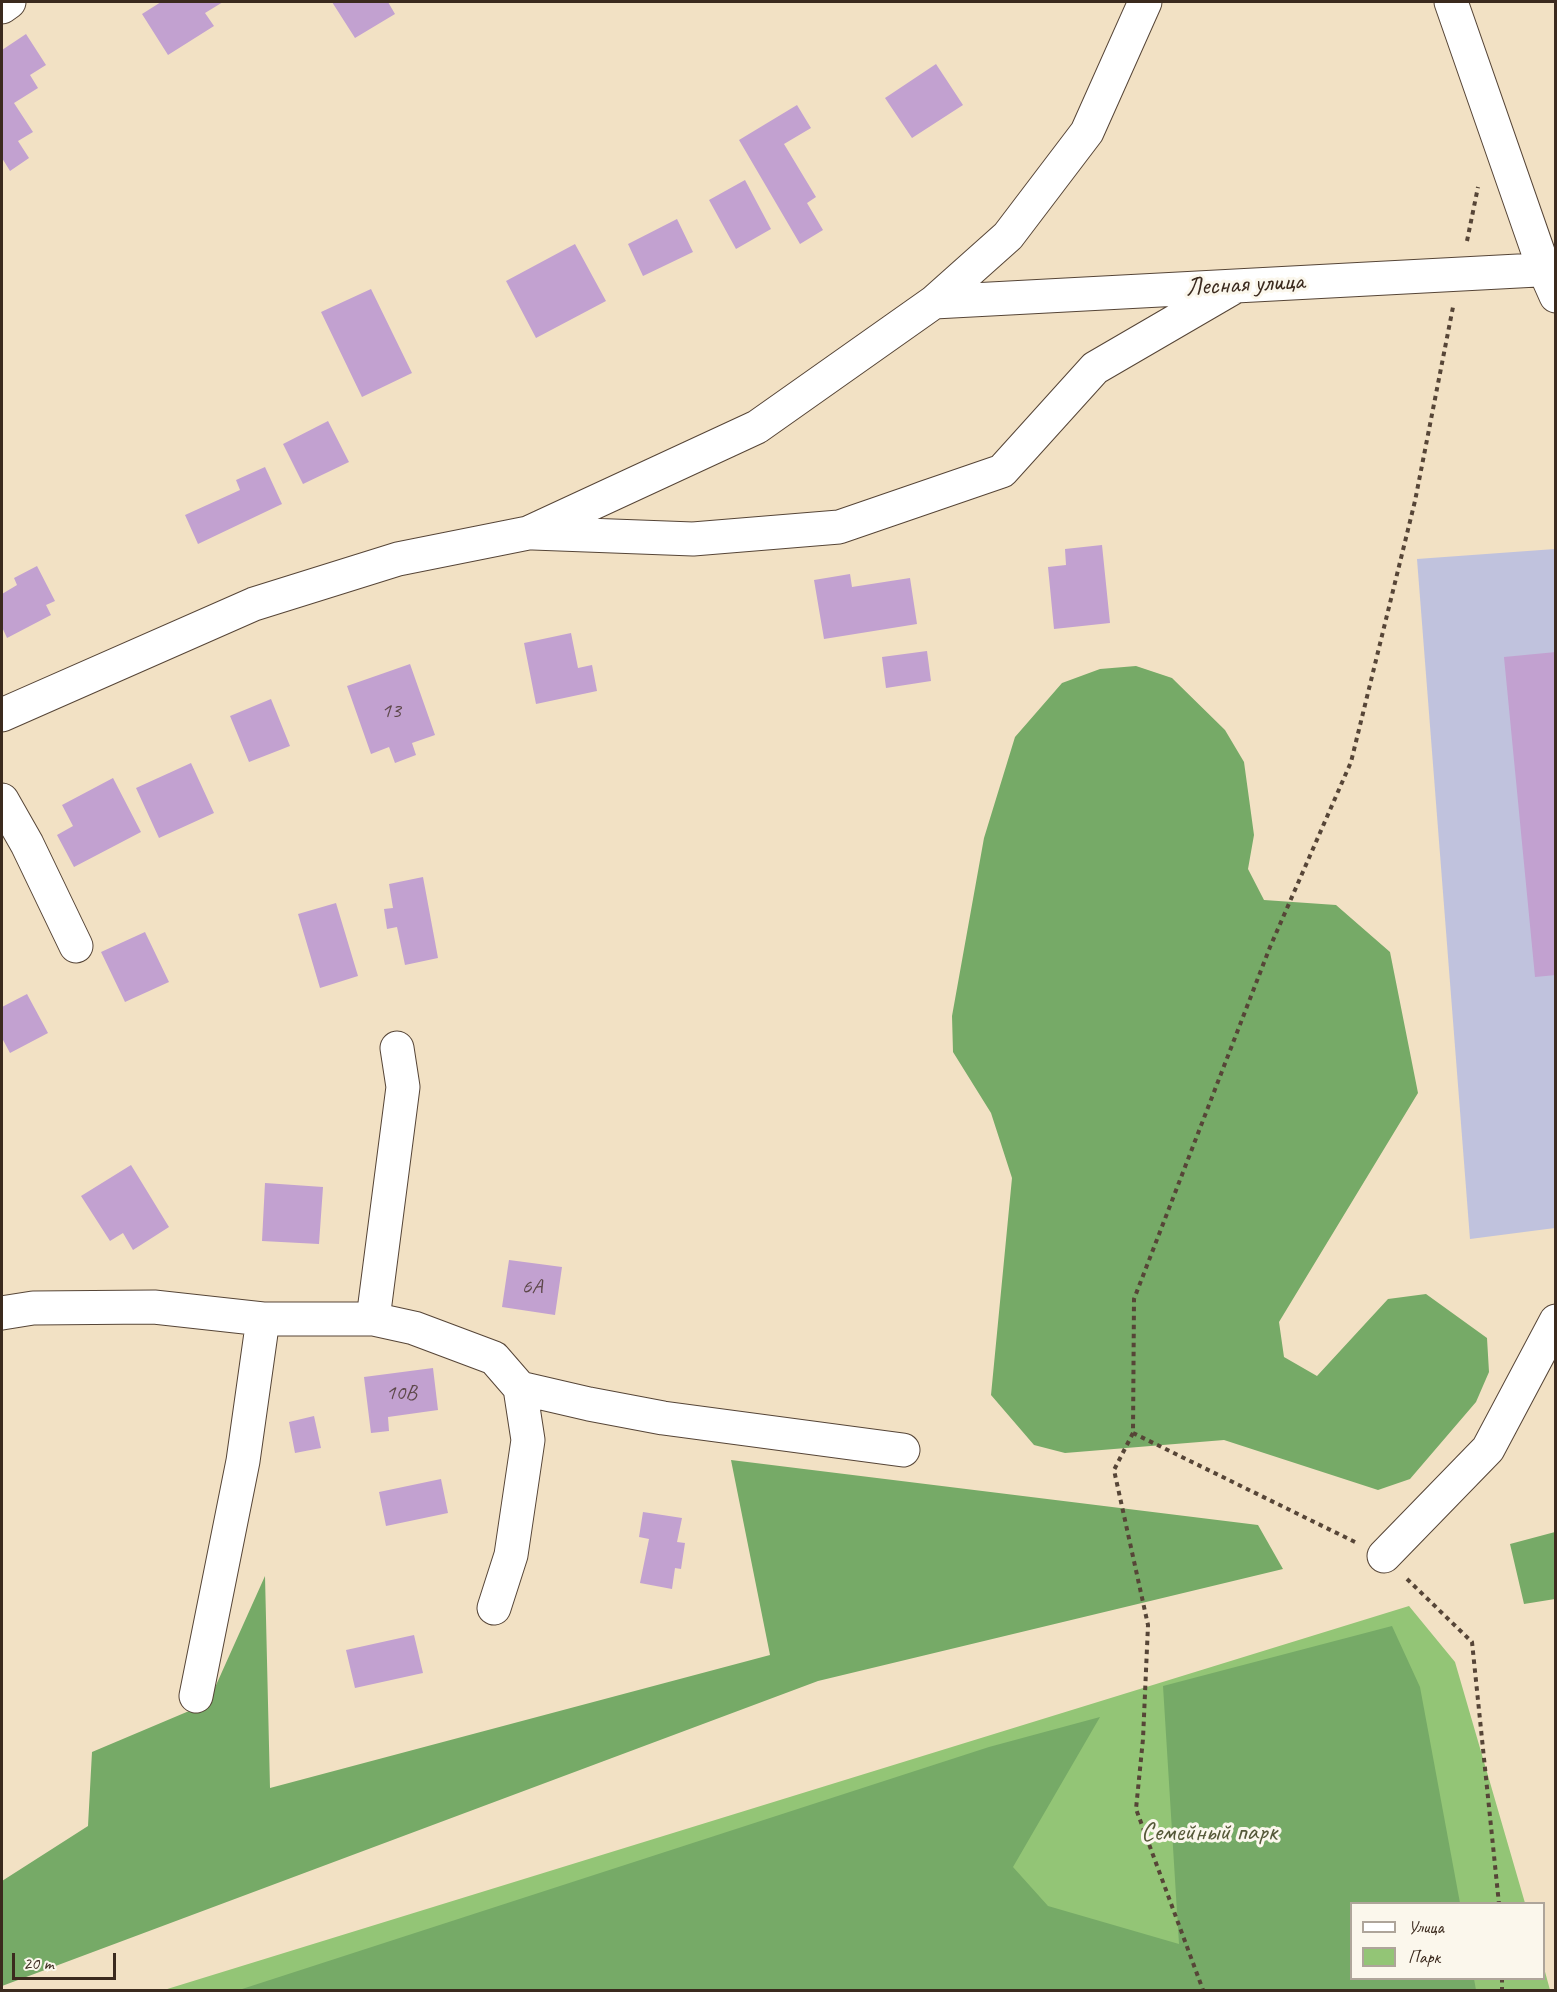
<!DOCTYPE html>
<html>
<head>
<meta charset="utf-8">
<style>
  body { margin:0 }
  #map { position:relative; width:1557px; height:1992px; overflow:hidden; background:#f2e1c4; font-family:Caveat,sans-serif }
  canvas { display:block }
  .frame { position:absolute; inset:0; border:3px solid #3b2a1e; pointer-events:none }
  .legend { position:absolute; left:1350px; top:1902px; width:195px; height:78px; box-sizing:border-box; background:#fbf7ec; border:2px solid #aea59a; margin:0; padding:8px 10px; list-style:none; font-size:18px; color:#3b2a1e }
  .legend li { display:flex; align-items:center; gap:12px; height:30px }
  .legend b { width:30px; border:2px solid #aea59a }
  .scale { position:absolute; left:12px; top:1953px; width:104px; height:27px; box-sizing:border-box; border:3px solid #3b2a1e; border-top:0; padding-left:8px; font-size:18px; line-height:21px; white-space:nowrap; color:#3b2a1e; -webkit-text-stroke:4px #fbf7ec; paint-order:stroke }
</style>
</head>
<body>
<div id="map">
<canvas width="1557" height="1992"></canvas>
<div class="frame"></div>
<ul class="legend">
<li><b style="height:8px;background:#fff"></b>Улица</li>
<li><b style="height:16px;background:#93c576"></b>Парк</li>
</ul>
<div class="scale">20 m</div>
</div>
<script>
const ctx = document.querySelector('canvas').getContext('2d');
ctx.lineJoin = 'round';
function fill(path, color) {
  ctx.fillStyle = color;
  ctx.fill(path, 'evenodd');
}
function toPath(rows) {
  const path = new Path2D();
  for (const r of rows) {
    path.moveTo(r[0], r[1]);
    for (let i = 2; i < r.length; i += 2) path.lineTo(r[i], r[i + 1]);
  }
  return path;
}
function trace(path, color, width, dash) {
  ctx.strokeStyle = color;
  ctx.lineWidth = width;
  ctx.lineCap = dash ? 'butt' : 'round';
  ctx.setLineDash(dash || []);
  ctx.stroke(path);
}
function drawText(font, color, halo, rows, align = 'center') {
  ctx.font = font + ' Caveat,sans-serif';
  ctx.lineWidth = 6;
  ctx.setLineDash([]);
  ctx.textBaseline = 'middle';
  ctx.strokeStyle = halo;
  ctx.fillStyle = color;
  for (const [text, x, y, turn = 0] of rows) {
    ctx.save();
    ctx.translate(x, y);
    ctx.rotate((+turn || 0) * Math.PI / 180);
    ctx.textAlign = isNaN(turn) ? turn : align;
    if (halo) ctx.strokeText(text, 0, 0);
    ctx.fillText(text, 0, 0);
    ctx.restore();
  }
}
fill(toPath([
  [1555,549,1555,1228,1470,1239,1417,559]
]), '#c0c2dd');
fill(toPath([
  [1409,1606,1455,1662,1525,1903,1352,1904,1352,1978,1544,1978,1544,1968,1550,1990,164,1990]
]), '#93c576');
fill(toPath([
  [1136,666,1172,678,1225,730,1244,762,1254,835,1248,869,1264,900,1336,905,1390,952,1418,1093,1279,1322,1284,1357,1317,1376,1388,1299,1426,1294,1487,1338,1489,1372,1476,1402,1410,1479,1378,1490,1224,1440,1065,1453,1034,1445,991,1395,1012,1178,991,1113,953,1052,952,1016,984,838,1015,737,1062,683,1100,669],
  [731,1460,1258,1525,1283,1569,818,1681,2,1986,2,1881,88,1826,92,1752,208,1703,265,1576,270,1788,770,1655],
  [1555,1532,1555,1599,1524,1604,1510,1544],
  [1392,1626,1420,1687,1460,1903,1352,1904,1352,1978,1474,1979,1476,1990,239,1990,989,1747,1100,1717,1013,1867,1048,1906,1179,1944,1163,1686]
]), '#76aa67');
fill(toPath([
  [161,2,223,2,205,13,214,26,168,55,142,14],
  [332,2,388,2,395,14,355,38],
  [26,34,46,65,30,75,38,88,14,103,33,132,18,141,29,158,10,171,2,158,2,50],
  [936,64,963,105,912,138,885,98],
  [797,105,811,128,784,144,816,197,807,203,823,230,800,244,739,140],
  [745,180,771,229,736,249,709,200],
  [677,219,693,252,643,276,628,244],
  [575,244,606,301,536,338,506,281],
  [371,289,412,373,362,397,321,312],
  [328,421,349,462,303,484,283,444],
  [265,467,282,504,198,544,185,515,240,490,236,480],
  [1102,545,1110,623,1054,629,1048,567,1066,565,1065,549],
  [37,566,55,601,46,605,51,615,7,638,2,627,2,594,17,585,14,578],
  [850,574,852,587,910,578,917,624,824,639,814,580],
  [571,633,578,668,592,665,597,691,536,704,524,643],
  [927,651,931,681,886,688,882,657],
  [1556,652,1556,975,1535,977,1504,657],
  [410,664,435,735,412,743,416,755,395,763,389,747,371,754,347,686],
  [271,699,290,746,249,762,230,716],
  [191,763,214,813,159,838,136,788],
  [113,778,141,832,74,867,57,835,73,826,62,805],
  [423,877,438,958,405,965,397,927,387,929,384,909,393,908,389,884],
  [336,903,358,976,320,988,298,914],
  [145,932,169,982,125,1002,101,952],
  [27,994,48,1033,10,1053,2,1038,2,1007],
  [131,1165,169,1227,133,1250,123,1233,110,1241,81,1196],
  [265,1183,323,1187,319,1244,262,1241],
  [509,1260,562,1267,555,1315,502,1307],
  [433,1368,438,1410,388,1417,389,1431,371,1433,364,1377],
  [314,1416,321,1448,295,1453,289,1422],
  [441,1479,448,1513,386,1526,379,1492],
  [643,1512,682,1518,677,1542,685,1543,681,1569,675,1568,672,1589,640,1583,649,1539,639,1537],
  [414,1635,423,1673,355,1688,346,1650]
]), '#c2a1d0');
const minor = toPath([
  [1451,2,1544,269,1556,296],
  [2,7,9,2],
  [934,302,1556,269],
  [533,533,693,539,839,527,1002,471,1095,368,1236,286],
  [2,715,254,604,398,559,528,533,757,427,934,302,1008,236,1087,132,1145,2],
  [2,800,27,844,76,946],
  [2,1313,33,1308,154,1307,263,1319,373,1319,414,1328,494,1358,520,1388,528,1440,511,1555,494,1608],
  [373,1319,403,1087,397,1048],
  [520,1388,589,1404,663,1418,903,1450],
  [1384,1556,1488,1449,1556,1321],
  [196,1696,243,1461,263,1319]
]);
trace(minor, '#564537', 35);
trace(toPath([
  [1467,241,1478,187],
  [1133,1433,1114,1470,1148,1625,1143,1739,1136,1809,1203,1990],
  [1355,1542,1133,1433,1134,1299,1270,947,1351,762,1415,501,1453,307],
  [1407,1579,1472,1642,1499,1904],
  [1502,1978,1502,1990]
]), '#564537', 4, [4.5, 4.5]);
trace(minor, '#fff', 33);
drawText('22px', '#5d484a', null, [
  ["13",391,711],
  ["6А",532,1287],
  ["10В",401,1393]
]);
drawText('26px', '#3b2a1e', '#fbf7ec', [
  ["Лесная улица",1245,285,-3]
]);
drawText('26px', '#555838', '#fbf7ec', [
  ["Семейный парк",1209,1833]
]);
</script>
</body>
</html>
